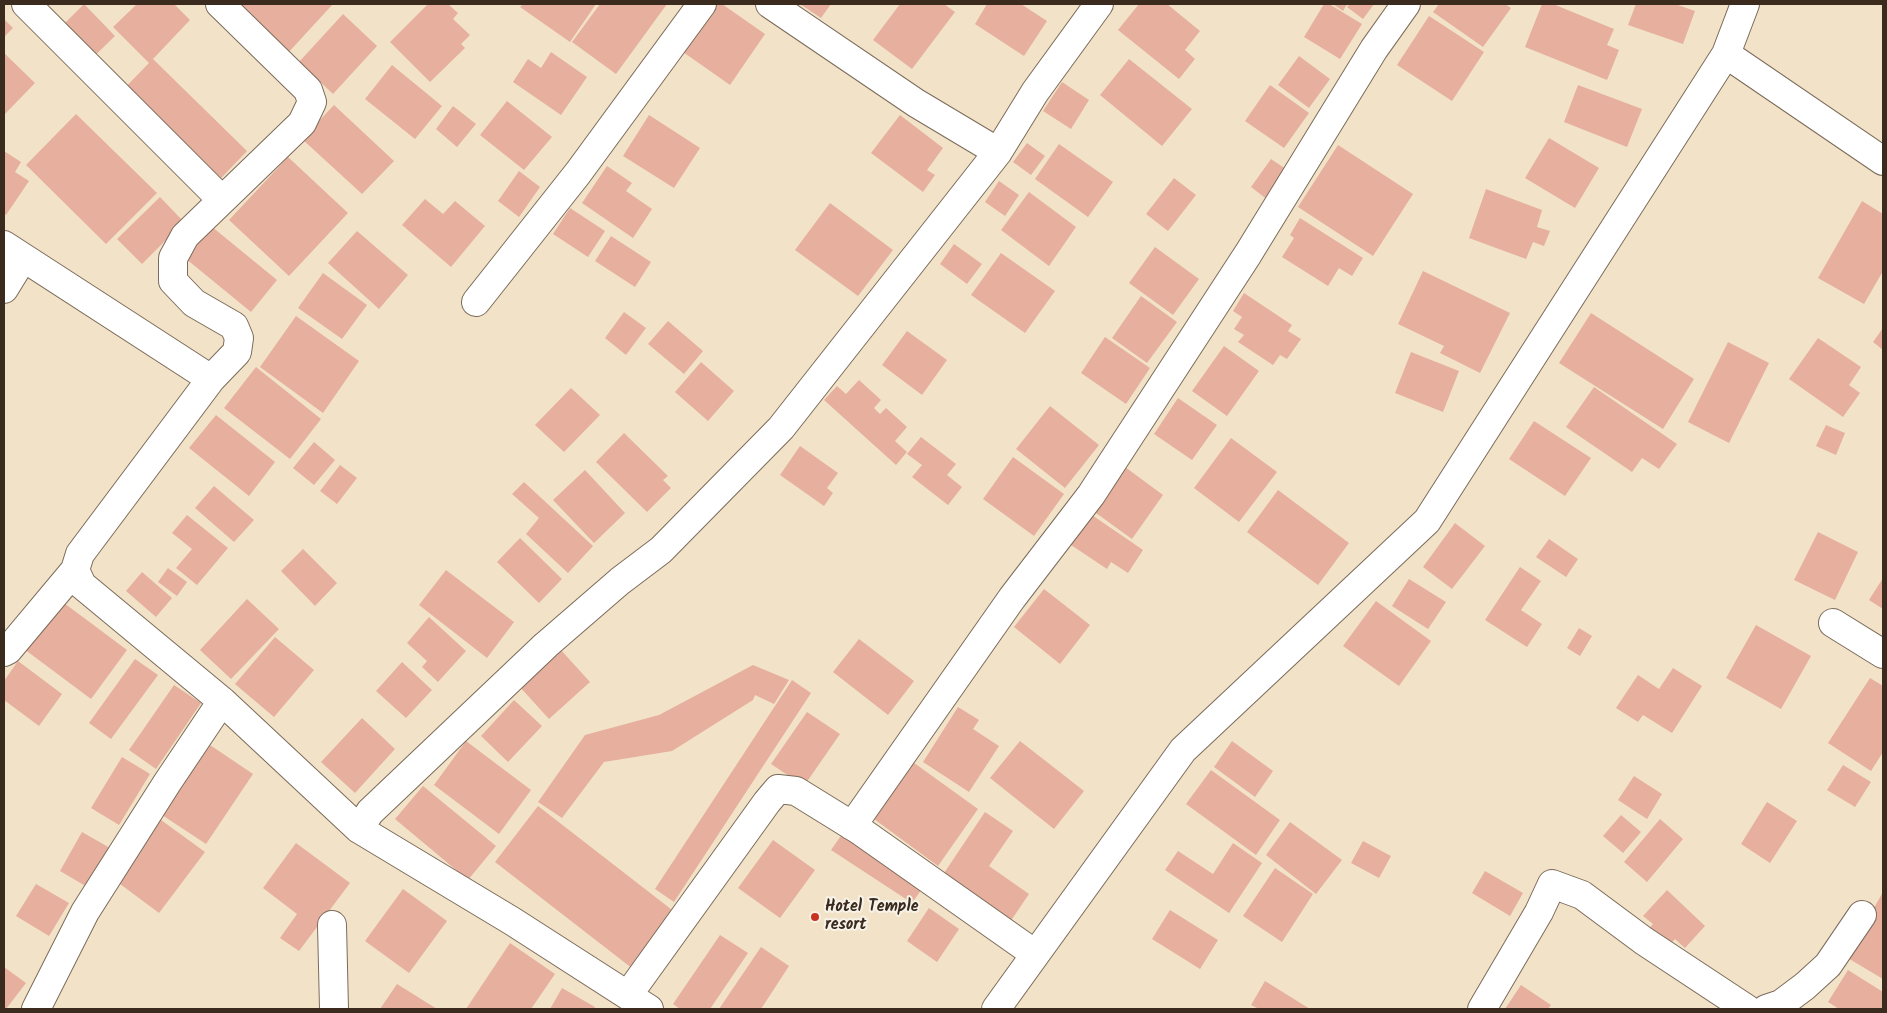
<!DOCTYPE html>
<html>
<head>
<meta charset="utf-8">
<style>
  body { margin:0 }
  #map { position:relative; width:1887px; height:1013px; overflow:hidden; background:#f2e3c8; font-family:Kalam,sans-serif }
  canvas { display:block }
  .frame { position:absolute; inset:0; border:5px solid #3b2a1e; pointer-events:none }
</style>
</head>
<body>
<div id="map">
<canvas width="1887" height="1013"></canvas>
<div class="frame"></div>
</div>
<script>
const ctx = document.querySelector('canvas').getContext('2d');
ctx.lineJoin = 'round';
function fill(path, color) {
  ctx.fillStyle = color;
  ctx.fill(path, 'evenodd');
}
function toPath(rows) {
  const path = new Path2D();
  for (const r of rows) {
    path.moveTo(r[0], r[1]);
    for (let i = 2; i < r.length; i += 2) path.lineTo(r[i], r[i + 1]);
  }
  return path;
}
function trace(path, color, width, dash) {
  ctx.strokeStyle = color;
  ctx.lineWidth = width;
  ctx.lineCap = dash ? 'butt' : 'round';
  ctx.setLineDash(dash || []);
  ctx.stroke(path);
}
function drawText(font, color, halo, rows, align = 'center') {
  ctx.font = font + ' Kalam,sans-serif';
  ctx.lineWidth = 4;
  ctx.setLineDash([]);
  ctx.textBaseline = 'middle';
  ctx.strokeStyle = halo;
  ctx.fillStyle = color;
  for (const [text, x, y, turn = 0] of rows) {
    ctx.save();
    ctx.translate(x, y);
    ctx.rotate((+turn || 0) * Math.PI / 180);
    ctx.textAlign = isNaN(turn) ? turn : align;
    if (halo) ctx.strokeText(text, 0, 0);
    ctx.fillText(text, 0, 0);
    ctx.restore();
  }
}
fill(toPath([
  [84,4,115,36,79,71,48,40],
  [137,4,174,4,190,20,153,59,247,151,207,193,112,101,149,63,113,27],
  [231,4,333,4,287,54],
  [428,4,448,4,458,13,453,19,470,35,461,44,465,48,430,82,390,42],
  [523,4,596,4,570,42,520,7],
  [600,4,667,4,616,74,572,42],
  [716,4,722,4,765,34,730,85,683,52],
  [800,4,831,4,821,18],
  [900,4,944,4,955,12,912,69,873,40],
  [987,4,1021,4,1047,21,1024,56,975,24],
  [1139,4,1167,4,1200,31,1185,50,1195,59,1179,79,1118,30],
  [1324,4,1329,4,1362,24,1340,59,1304,37],
  [1333,4,1347,4,1343,11],
  [1350,4,1374,4,1363,19,1347,7],
  [1439,4,1505,4,1511,8,1483,47,1433,12],
  [1542,4,1553,4,1614,29,1607,45,1619,50,1607,80,1525,47],
  [1636,4,1675,4,1695,11,1683,44,1628,25],
  [343,14,377,46,333,94,299,62],
  [1429,16,1484,52,1452,101,1397,65],
  [4,19,13,28,4,37],
  [551,52,587,77,561,115,513,82,528,59,541,68],
  [4,53,35,83,4,115],
  [1299,56,1330,79,1309,108,1278,85],
  [1129,59,1192,109,1162,146,1100,95],
  [392,65,442,106,415,139,365,99],
  [1062,82,1089,100,1071,129,1043,111],
  [1270,85,1309,113,1284,148,1245,121],
  [1578,85,1642,109,1627,147,1564,122],
  [507,101,552,137,524,170,480,135],
  [334,105,394,161,362,194,302,139],
  [453,106,476,124,457,147,436,129],
  [76,114,157,193,106,244,26,165],
  [649,115,700,148,674,188,623,156],
  [900,115,943,148,927,170,935,175,923,192,871,153],
  [1549,138,1599,168,1575,208,1525,178],
  [1027,143,1045,156,1031,175,1013,162],
  [1059,144,1113,182,1088,217,1035,179],
  [1338,145,1413,194,1373,256,1298,207],
  [4,151,21,162,15,172,29,181,6,215,4,213],
  [288,157,348,213,289,276,229,220],
  [1271,159,1289,171,1268,200,1251,187],
  [607,166,632,183,626,191,652,209,633,238,582,203],
  [519,171,540,187,519,217,498,201],
  [1174,178,1196,195,1168,231,1146,214],
  [999,181,1019,195,1005,216,985,202],
  [1486,189,1542,210,1537,227,1550,231,1544,246,1533,242,1526,259,1469,238],
  [1029,192,1076,227,1049,266,1001,230],
  [160,197,184,222,142,264,117,239],
  [425,199,443,214,455,201,485,226,451,267,402,225],
  [1862,201,1883,214,1883,271,1864,304,1818,278],
  [830,203,893,250,858,296,795,250],
  [570,208,605,231,588,257,553,234],
  [1300,218,1363,258,1352,276,1339,268,1328,286,1282,257,1294,238,1290,235],
  [211,226,277,280,251,312,185,258],
  [357,231,408,275,379,309,328,263],
  [611,236,651,262,635,287,595,261],
  [954,244,982,264,967,284,940,264],
  [1155,247,1199,279,1173,315,1129,283],
  [1001,253,1055,291,1025,333,971,295],
  [1423,271,1510,313,1480,373,1440,353,1444,346,1398,324],
  [323,273,367,305,342,339,298,308],
  [1244,293,1292,325,1288,331,1301,339,1287,359,1280,355,1273,365,1238,342,1244,335,1234,329,1242,317,1233,311],
  [1141,296,1177,322,1147,363,1112,338],
  [624,312,646,328,626,355,605,338],
  [1591,313,1694,379,1663,429,1559,363],
  [296,316,359,361,323,413,260,367],
  [668,321,703,351,684,374,648,344],
  [1883,328,1883,350,1873,342],
  [907,331,947,360,922,395,882,365],
  [1105,337,1150,368,1126,404,1081,373],
  [1818,338,1861,367,1849,385,1860,393,1843,417,1789,379],
  [1728,342,1769,363,1729,443,1688,422],
  [1224,346,1259,371,1227,416,1192,391],
  [1411,352,1459,371,1443,412,1395,393],
  [701,362,734,391,708,421,675,392],
  [256,367,321,419,290,459,224,408],
  [859,380,881,400,874,408,880,414,886,408,907,427,895,441,907,452,896,465,824,400,837,386,846,394],
  [1594,387,1677,444,1659,469,1642,458,1632,472,1566,427],
  [571,388,600,415,564,452,535,425],
  [1178,398,1217,425,1192,460,1154,434],
  [1050,406,1099,445,1065,488,1016,449],
  [216,415,275,462,249,496,189,448],
  [1534,421,1591,458,1565,496,1509,459],
  [1826,425,1845,433,1836,455,1816,446],
  [624,433,668,476,663,480,671,488,647,512,596,462],
  [921,437,956,464,947,475,962,487,948,505,912,477,922,465,907,454],
  [1231,438,1277,472,1239,522,1194,488],
  [314,442,335,460,314,485,293,468],
  [800,446,838,473,827,488,833,493,824,506,780,475],
  [1013,457,1064,494,1034,536,983,499],
  [1121,464,1163,495,1132,539,1089,508],
  [340,465,357,478,337,504,320,491],
  [585,470,625,513,594,543,553,500],
  [524,482,593,546,568,573,526,534,539,518,512,494],
  [214,486,254,520,234,542,195,508],
  [1278,490,1349,543,1318,585,1247,532],
  [1089,513,1143,550,1128,573,1111,562,1107,569,1068,543],
  [187,515,228,548,197,585,176,568,192,549,172,533],
  [1455,523,1485,546,1452,589,1423,567],
  [1818,532,1858,552,1835,600,1794,580],
  [520,538,562,579,539,603,497,562],
  [1549,539,1578,559,1566,577,1536,557],
  [303,549,337,583,315,606,281,571],
  [1520,567,1541,581,1521,610,1542,624,1527,647,1485,620],
  [168,568,187,582,177,596,158,582],
  [446,570,514,622,487,658,419,605],
  [142,572,172,598,156,617,126,591],
  [1883,578,1883,609,1869,600],
  [1409,579,1446,602,1428,629,1392,606],
  [1044,589,1090,625,1060,664,1014,627],
  [247,599,279,629,231,679,200,650],
  [60,600,127,650,91,699,24,649],
  [1376,601,1431,641,1399,686,1343,646],
  [429,617,466,651,438,682,422,667,427,661,407,643],
  [1756,625,1811,656,1781,709,1726,678],
  [1579,628,1592,636,1580,656,1567,648],
  [275,637,314,670,274,717,235,684],
  [859,639,914,681,888,715,833,672],
  [560,649,590,682,549,719,519,686],
  [135,659,158,675,111,739,89,723],
  [18,661,62,694,39,726,4,700,4,681],
  [402,662,432,690,406,718,376,691],
  [753,665,789,680,774,704,755,695,753,700,672,751,604,762,562,818,538,802,585,735,659,715],
  [1673,668,1702,686,1672,733,1643,715,1638,722,1616,708,1638,675,1659,689],
  [1870,678,1883,686,1883,752,1871,771,1828,743],
  [792,680,811,693,674,902,655,889],
  [174,685,201,703,156,769,129,750],
  [514,700,542,726,508,762,481,736],
  [958,707,979,720,973,729,999,746,969,792,923,762],
  [807,712,840,734,804,786,771,764],
  [362,718,395,749,355,793,321,762],
  [466,741,531,790,499,834,434,785],
  [1020,741,1084,791,1054,829,990,778],
  [1232,741,1273,771,1255,797,1214,767],
  [210,745,253,774,206,844,162,815],
  [122,757,150,774,119,825,91,808],
  [910,760,978,809,938,866,870,816],
  [1843,765,1871,782,1855,807,1827,790],
  [1211,770,1280,820,1256,855,1186,804],
  [1634,776,1662,794,1647,819,1618,800],
  [423,786,496,846,468,880,395,819],
  [1767,802,1797,821,1770,863,1741,844],
  [538,806,676,913,633,969,495,862],
  [985,812,1013,831,989,866,1029,894,1008,925,940,879],
  [1621,815,1641,832,1623,853,1603,836],
  [157,817,205,852,159,913,112,878],
  [1660,819,1683,839,1647,882,1624,862],
  [1290,822,1342,860,1316,894,1266,855],
  [845,830,926,883,912,903,831,850],
  [82,832,117,852,94,891,60,871],
  [773,840,815,870,780,918,738,888],
  [1363,841,1391,856,1379,878,1351,863],
  [296,843,350,883,299,951,280,938,297,914,263,888],
  [1233,843,1262,863,1229,913,1165,870,1178,851,1213,874],
  [1275,868,1313,894,1282,942,1243,916],
  [1485,871,1523,893,1510,916,1472,893],
  [36,884,69,903,49,936,16,916],
  [403,889,447,921,409,973,365,941],
  [1667,890,1705,926,1685,948,1675,939,1665,950,1646,932,1653,924,1643,916],
  [1883,892,1883,979,1846,957],
  [929,908,959,929,937,962,907,941],
  [1170,910,1218,940,1200,969,1152,939],
  [720,935,748,953,710,1009,680,1009,673,1004],
  [510,943,555,974,531,1009,466,1009],
  [761,947,789,966,761,1009,719,1009],
  [4,967,26,983,6,1009,4,1009],
  [1848,970,1883,992,1883,1009,1839,1009,1828,1002],
  [1265,981,1310,1009,1259,1009,1251,1005],
  [397,984,437,1009,380,1009],
  [1521,985,1551,1005,1548,1009,1505,1009],
  [562,988,595,1007,594,1009,550,1009]
]), '#e6af9e');
const minor = toPath([
  [26,4,222,200],
  [220,4,308,90,312,102,302,123,185,236,173,258,173,281,194,303,234,326,239,338,237,352,211,379,80,554,75,570,82,585,222,701,359,829],
  [770,4,916,103,998,152],
  [1745,4,1726,54,1883,161],
  [4,245,211,379],
  [4,289,23,258],
  [476,302,578,173,702,4],
  [1833,623,1883,654],
  [4,652,8,650,75,570],
  [852,826,1012,598,1091,495,1248,254,1374,49,1406,4],
  [332,925,334,1009],
  [628,995,767,802,778,789,796,791,859,830,1035,954],
  [36,1009,85,912,167,783,222,701],
  [649,1009,512,921,359,829,370,812,546,645,620,581,661,550,781,428,998,152,1035,92,1099,4],
  [996,1009,1183,750,1427,521,1726,54],
  [1482,1009,1539,912,1552,884,1582,895,1644,941,1747,1009],
  [1766,1009,1781,1004,1805,986,1828,965,1862,915]
]);
trace(minor, '#7b6b5a', 30);
trace(minor, '#fff', 28);
for (const [x, y, r, color] of [
  [815,917,5,"#c8321e"]
]) {
  const dot = new Path2D();
  dot.arc(x, y, r, 0, 2 * Math.PI);
  ctx.fillStyle = color;
  ctx.fill(dot);
  trace(dot, '#f7f3e8', 2);
}
drawText('bold 16px', '#3b2a1e', '#f7f3e8', [
  ["Hotel Temple",825,908],
  ["resort",825,926]
], 'left');
</script>
</body>
</html>
